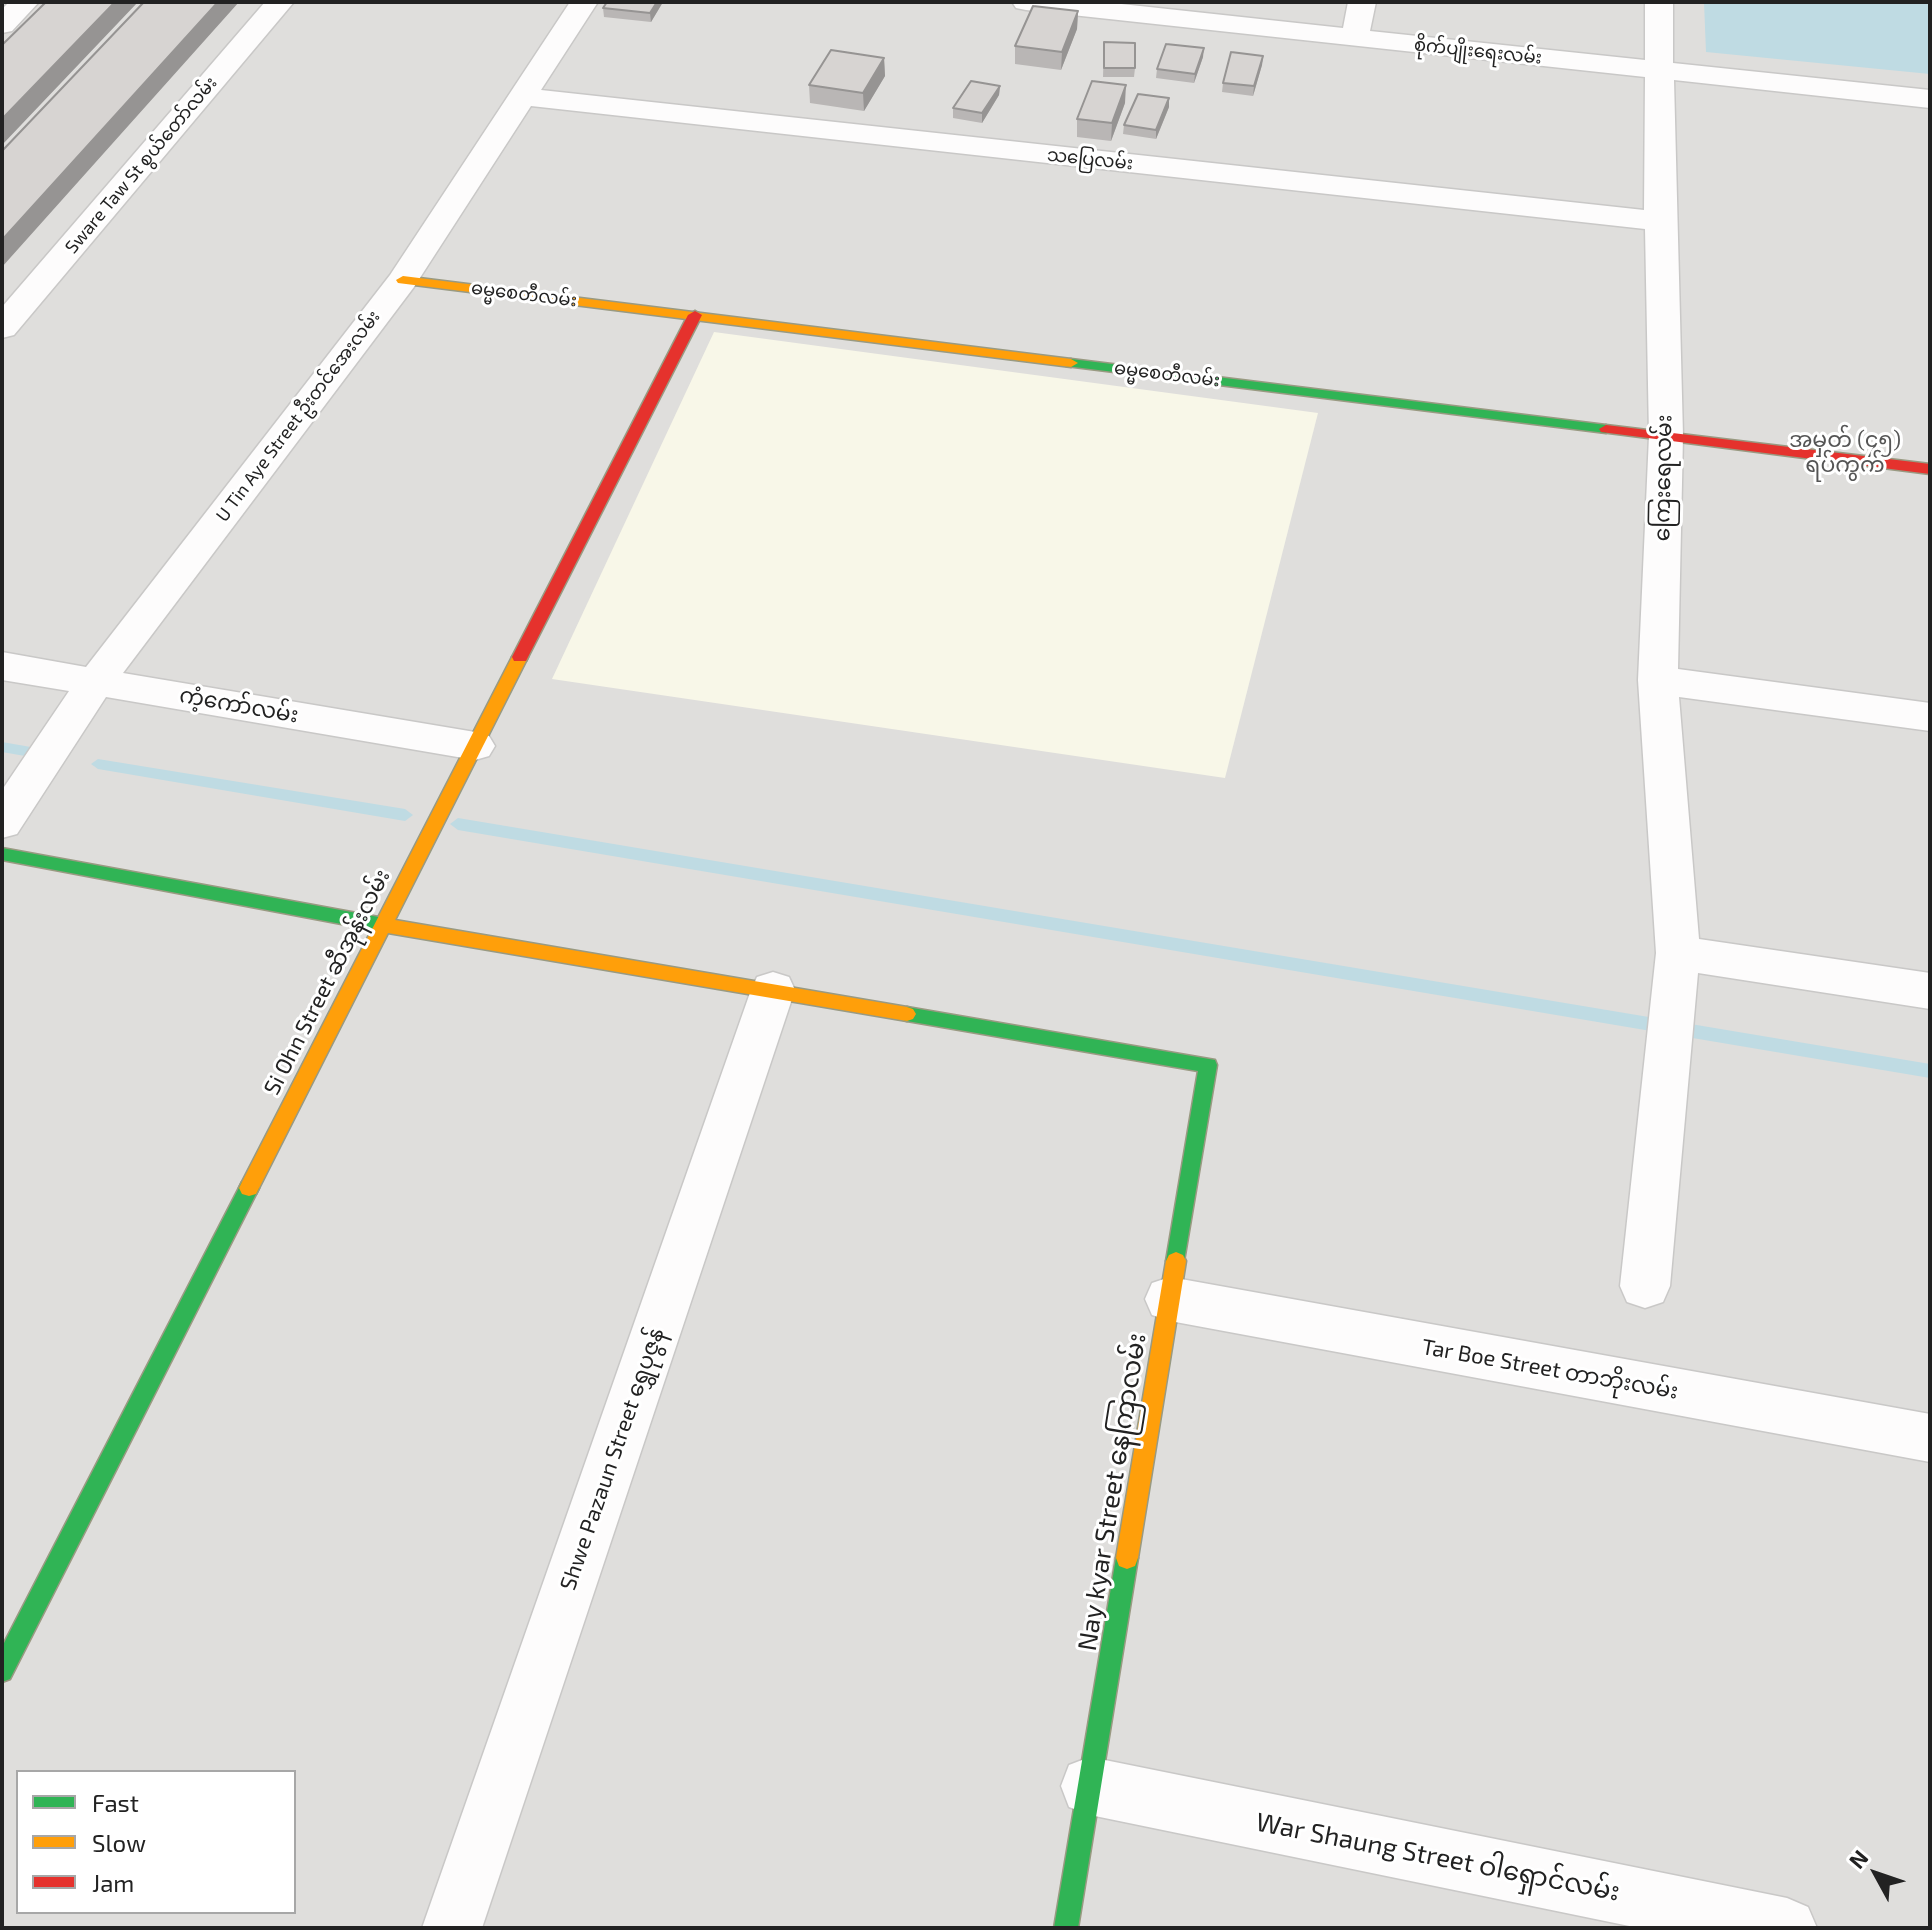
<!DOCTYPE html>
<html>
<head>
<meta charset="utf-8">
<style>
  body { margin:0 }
  #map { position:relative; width:1932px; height:1930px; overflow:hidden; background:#f0eeeb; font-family:"Exo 2",sans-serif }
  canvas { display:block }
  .frame { position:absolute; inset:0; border:4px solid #222; pointer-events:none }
  .legend { position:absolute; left:16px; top:1770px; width:280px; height:144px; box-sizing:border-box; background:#fff; border:2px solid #a7a7a7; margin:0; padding:10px 14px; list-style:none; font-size:24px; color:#222 }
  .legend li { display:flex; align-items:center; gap:16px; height:40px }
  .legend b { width:40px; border:2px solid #a7a7a7 }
  .north { position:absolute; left:1836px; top:1834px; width:80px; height:80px; -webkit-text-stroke:6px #fff; paint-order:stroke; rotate:310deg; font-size:22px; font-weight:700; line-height:32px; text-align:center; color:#222 }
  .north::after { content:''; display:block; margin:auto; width:28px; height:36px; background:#222; clip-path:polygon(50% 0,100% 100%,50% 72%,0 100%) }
</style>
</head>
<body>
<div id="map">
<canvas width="1932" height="1930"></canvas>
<div class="frame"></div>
<ul class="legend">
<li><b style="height:10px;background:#30b455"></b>Fast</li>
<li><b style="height:10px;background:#ff9f0a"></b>Slow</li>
<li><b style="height:10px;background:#e5322d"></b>Jam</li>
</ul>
<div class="north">N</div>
</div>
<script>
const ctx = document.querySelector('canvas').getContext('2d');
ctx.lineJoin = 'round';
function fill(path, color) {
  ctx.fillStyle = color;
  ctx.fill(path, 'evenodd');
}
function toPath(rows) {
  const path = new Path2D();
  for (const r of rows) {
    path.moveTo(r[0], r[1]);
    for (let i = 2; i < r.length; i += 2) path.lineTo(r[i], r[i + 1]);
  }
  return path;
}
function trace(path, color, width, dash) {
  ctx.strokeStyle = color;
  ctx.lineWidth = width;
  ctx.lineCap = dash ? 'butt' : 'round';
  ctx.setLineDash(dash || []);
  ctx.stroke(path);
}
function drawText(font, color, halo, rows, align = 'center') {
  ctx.font = font + ' "Exo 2","Noto Sans Myanmar",sans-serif';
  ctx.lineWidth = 6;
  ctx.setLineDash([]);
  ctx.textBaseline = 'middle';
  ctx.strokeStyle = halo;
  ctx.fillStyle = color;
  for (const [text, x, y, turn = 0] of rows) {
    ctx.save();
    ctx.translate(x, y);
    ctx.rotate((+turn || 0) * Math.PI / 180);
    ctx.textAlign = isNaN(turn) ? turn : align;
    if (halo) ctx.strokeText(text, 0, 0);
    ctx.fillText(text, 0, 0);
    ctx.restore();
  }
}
fill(toPath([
  [2,2,1930,2,1930,1928,2,1928],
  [18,1772,294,1772,294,1912,18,1912]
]), '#dfdedc');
fill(toPath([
  [714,332,1318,413,1225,778,552,679]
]), '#f8f7e8');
fill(toPath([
  [1704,2,1930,2,1930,74,1706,52]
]), '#bfdbe3');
fill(toPath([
  [2,742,48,750,55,755,48,760,2,752,2,742],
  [98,759,405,809,413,815,405,821,98,769,91,764,98,759],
  [458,818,1930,1064,1930,1078,458,830,450,824,458,818]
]), '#bfdbe3');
const street = toPath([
  [9,2,39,2,12,31,2,33,2,9,9,2],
  [265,2,294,2,14,335,2,338,2,307,265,2],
  [570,2,598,2,541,90,1644,210,1645,77,1026,10,1016,8,1012,2,1103,2,1343,28,1348,2,1376,2,1370,31,1645,60,1645,2,1673,2,1673,63,1930,90,1930,108,1674,80,1683,436,1678,669,1930,703,1930,731,1679,697,1699,939,1930,973,1930,1009,1698,973,1670,1286,1663,1302,1645,1308,1627,1302,1620,1286,1656,953,1638,680,1649,436,1645,229,531,106,414,287,123,673,475,732,489,736,495,746,489,756,475,760,106,697,17,834,2,838,2,790,69,691,2,680,2,652,86,667,390,275,570,2],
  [773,972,789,977,795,990,482,1928,422,1928,751,990,757,977,773,972],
  [1170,1277,1930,1414,1930,1462,1170,1321,1152,1315,1145,1299,1152,1283,1170,1277],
  [1090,1757,1787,1898,1808,1907,1817,1928,1639,1928,1090,1815,1069,1807,1061,1786,1069,1765,1090,1757]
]);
const fast = toPath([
  [1071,359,1606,425,1613,429,1606,433,1066,366,1066,360,1071,359],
  [2,848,384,918,393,925,384,932,2,860,2,848],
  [907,1007,1215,1060,1217,1065,1183,1267,1176,1270,1169,1267,1166,1261,1198,1071,907,1021,901,1019,898,1014,901,1009,907,1007],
  [249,1180,256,1182,259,1188,256,1194,10,1679,2,1682,2,1647,242,1182,249,1180],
  [1127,1547,1135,1550,1138,1558,1078,1928,1054,1928,1116,1558,1119,1550,1127,1547]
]);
const slow = toPath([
  [403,276,1071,359,1078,363,1071,367,398,283,396,280,403,276],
  [520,652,528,657,395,920,907,1007,913,1009,916,1014,913,1019,907,1021,388,933,256,1194,249,1196,242,1194,239,1188,242,1182,512,657,520,652],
  [1176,1252,1183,1255,1186,1261,1138,1558,1135,1566,1127,1569,1119,1566,1116,1558,1166,1261,1169,1255,1176,1252]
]);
const jam = toPath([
  [695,311,702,315,528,657,526,661,514,661,512,657,688,315,695,311],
  [1606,425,1930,464,1930,474,1601,432,1599,429,1606,425]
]);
trace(street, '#c9c8c7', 3);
trace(fast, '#999a82', 3);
trace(slow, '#999a82', 3);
trace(jam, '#999a82', 3);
fill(street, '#fdfcfc');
fill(fast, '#30b455');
fill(slow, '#ff9f0a');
fill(jam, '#e5322d');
fill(toPath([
  [607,2,663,2,651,22,604,17,603,8],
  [1078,11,1077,29,1061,70,1015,64,1015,46],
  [1104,42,1135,68,1134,77,1103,77],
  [1263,56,1262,65,1253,96,1222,92,1223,83],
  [1203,57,1194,83,1156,78,1157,69],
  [884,58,885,76,864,111,810,103,809,85],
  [1000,86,999,95,982,123,953,118,953,108],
  [1125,103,1111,141,1077,137,1077,119],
  [1169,107,1156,139,1123,134,1124,125]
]), '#b9b6b5');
fill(toPath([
  [115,2,138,2,2,145,2,119],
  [218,2,239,2,2,267,2,240],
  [657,2,663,2,651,22,650,13],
  [1078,11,1077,29,1061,70,1062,52],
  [1204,48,1203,57,1194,83,1195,74],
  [1263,56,1262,65,1253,96,1254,86],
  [884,58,885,76,864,111,863,93],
  [1126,85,1125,103,1111,141,1112,123],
  [1000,86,999,95,982,123,982,113],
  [1169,98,1169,107,1156,139,1156,130]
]), '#969493');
const building = toPath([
  [46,2,115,2,2,119,2,45,46,2],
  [144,2,218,2,2,240,2,151,144,2],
  [607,2,657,2,650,13,603,8,607,2],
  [1033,6,1078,11,1062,52,1015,46,1033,6],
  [1104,42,1135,43,1135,68,1104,68,1104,42],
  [1166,44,1204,48,1195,74,1157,69,1166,44],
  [831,50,884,58,863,93,809,85,831,50],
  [1231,52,1263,56,1254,86,1223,83,1231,52],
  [971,81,1000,86,982,113,953,108,971,81],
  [1092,81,1126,85,1112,123,1077,119,1092,81],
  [1138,94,1169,98,1156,130,1124,125,1138,94]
]);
fill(building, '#d7d4d2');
trace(building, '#969493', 2);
drawText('18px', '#222', '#fff', [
  ["စိုက်ပျိုးရေးလမ်း",1478,51,6],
  ["သပြေလမ်း",1090,159,6],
  ["Sware Taw St စွယ်တော်လမ်း",141,165,-50],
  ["ဓမ္မစေတီလမ်း",524,294,7],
  ["ဓမ္မစေတီလမ်း",1167,374,7],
  ["U Tin Aye Street ဦးတင်အေးလမ်း",298,416,-53]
]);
drawText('22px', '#555', '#fff', [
  ["အမှတ် (၄၅)",1845,440],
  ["ရပ်ကွက်",1845,465]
]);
drawText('22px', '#222', '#fff', [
  ["ကြေးရေလမ်း",1663,478,-89],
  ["ကံ့ကော်လမ်း",239,705,10],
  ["Si Ohn Street ဆီအုန်းလမ်း",327,982,-63],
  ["Tar Boe Street တာဘိုးလမ်း",1550,1369,10],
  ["Shwe Pazaun Street ရွှေပုဇွန်",612,1459,-71]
]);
drawText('26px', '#222', '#fff', [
  ["Nay kyar Street နေကြာလမ်း",1112,1492,-81],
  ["War Shaung Street ဝါရှောင်လမ်း",1438,1857,11]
]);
</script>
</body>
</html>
